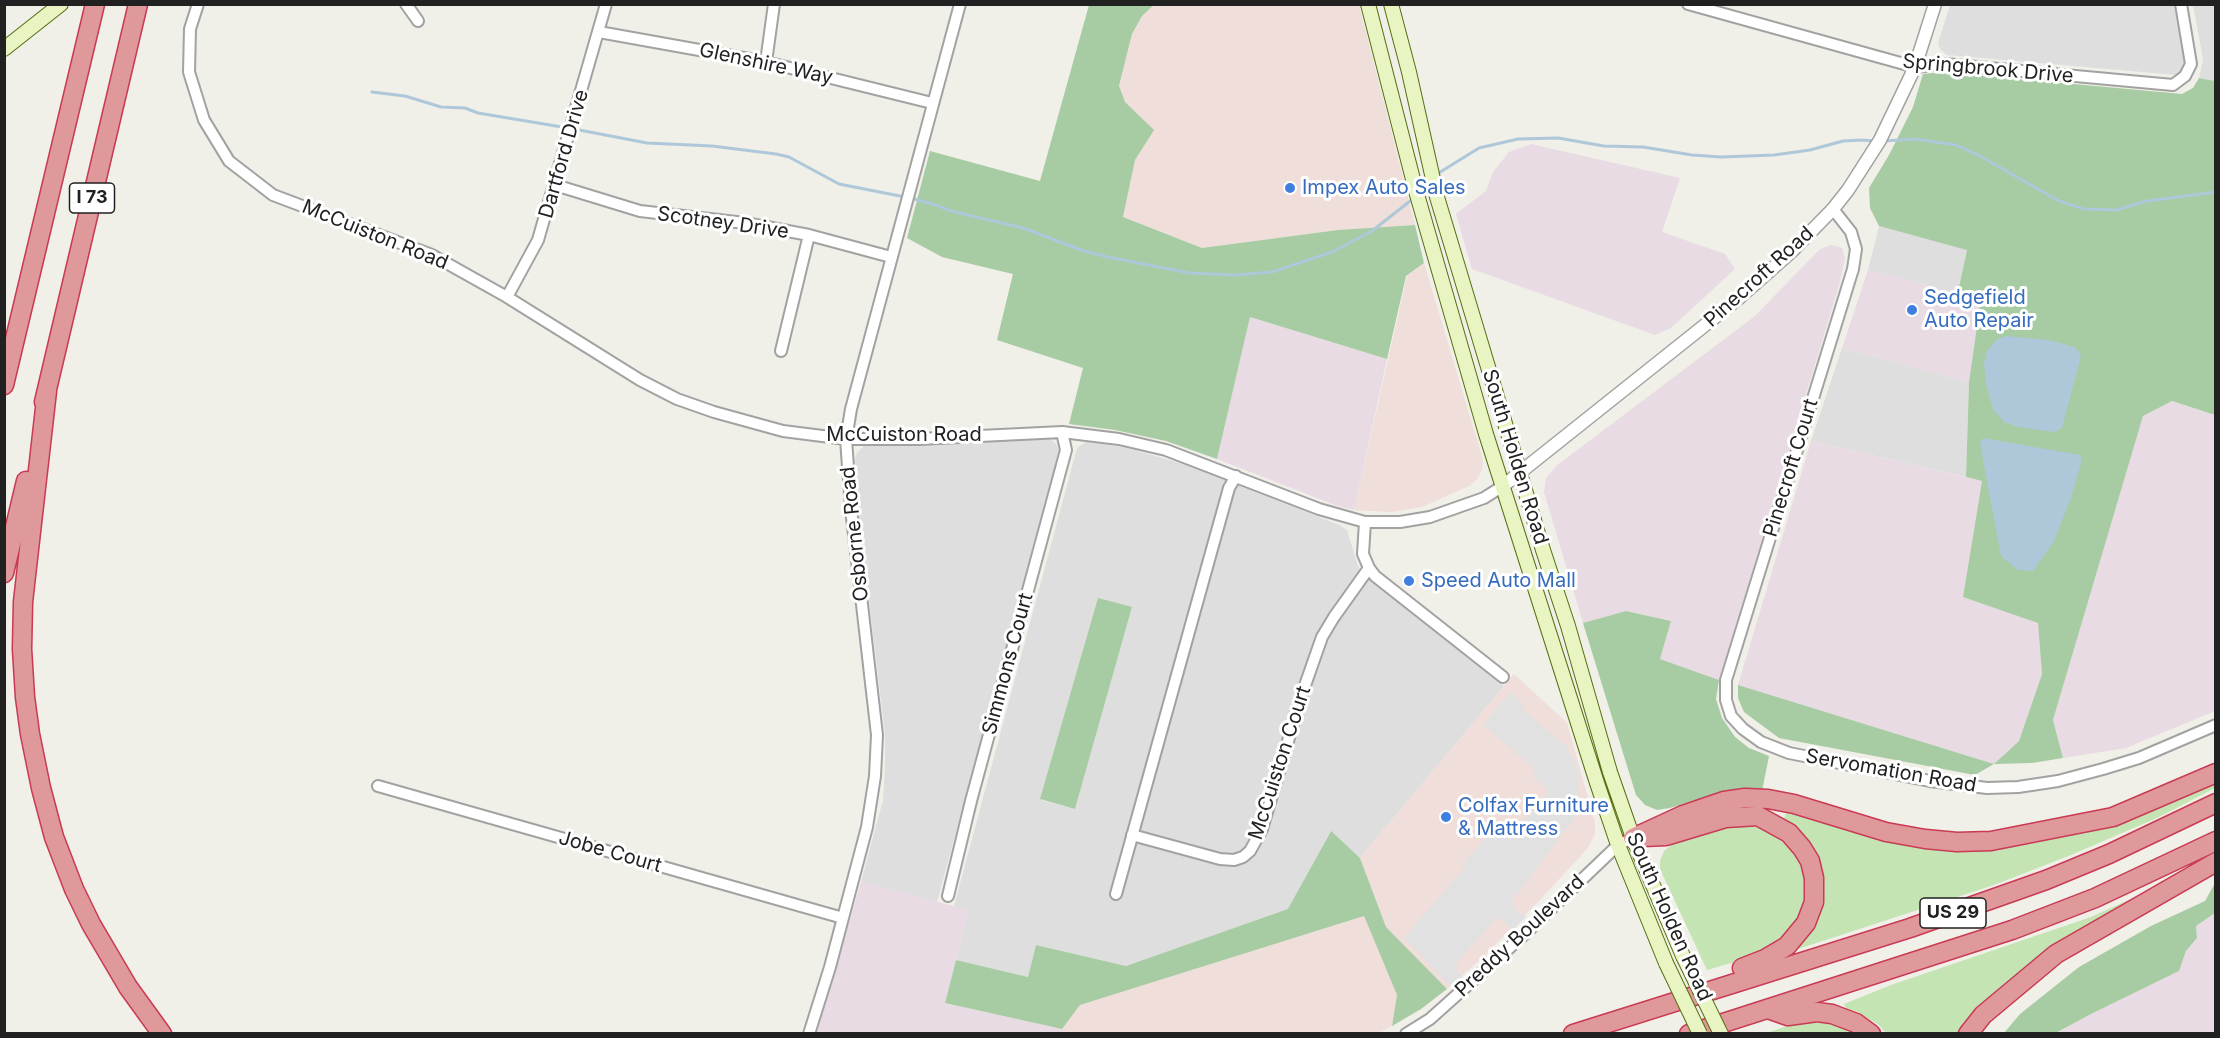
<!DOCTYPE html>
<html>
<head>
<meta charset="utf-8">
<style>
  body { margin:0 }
  #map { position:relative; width:2220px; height:1038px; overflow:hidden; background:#f0efe8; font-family:Inter,sans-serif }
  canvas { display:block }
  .frame { position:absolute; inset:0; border:6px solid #212121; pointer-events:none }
</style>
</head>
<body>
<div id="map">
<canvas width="2220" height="1038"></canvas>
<div class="frame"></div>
</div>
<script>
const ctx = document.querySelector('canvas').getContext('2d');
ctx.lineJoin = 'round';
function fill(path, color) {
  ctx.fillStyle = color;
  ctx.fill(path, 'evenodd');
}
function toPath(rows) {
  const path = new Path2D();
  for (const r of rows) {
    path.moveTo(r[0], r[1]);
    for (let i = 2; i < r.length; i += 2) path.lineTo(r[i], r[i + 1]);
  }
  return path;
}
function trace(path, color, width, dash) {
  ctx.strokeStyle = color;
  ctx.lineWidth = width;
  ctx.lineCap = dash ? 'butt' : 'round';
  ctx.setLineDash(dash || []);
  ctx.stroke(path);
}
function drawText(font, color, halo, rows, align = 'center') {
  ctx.font = font + ' Inter,sans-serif';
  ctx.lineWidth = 6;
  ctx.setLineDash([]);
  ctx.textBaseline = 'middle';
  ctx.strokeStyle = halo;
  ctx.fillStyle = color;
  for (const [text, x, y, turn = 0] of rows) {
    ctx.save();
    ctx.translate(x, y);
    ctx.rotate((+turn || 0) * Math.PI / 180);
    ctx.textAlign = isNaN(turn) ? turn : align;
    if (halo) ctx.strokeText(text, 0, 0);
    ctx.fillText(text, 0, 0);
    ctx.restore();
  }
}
fill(toPath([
  [1950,5,2174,5,2184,61,2182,71,2176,75,1947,55,1940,49,1938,43],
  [2193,5,2215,5,2215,81,2199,78,2203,59],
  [1879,226,1967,249,1957,296,1920,283,1868,270],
  [1842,348,1969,382,1966,477,1811,441],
  [1050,439,1056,444,1059,450,937,902,861,882,883,800,885,769,885,734,859,518,855,459,857,453,864,446],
  [1086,442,1127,448,1187,465,1339,525,1347,530,1358,566,1372,582,1504,686,1360,858,1330,832,1289,909,1126,966,1036,945,1028,977,956,960,968,911,954,906,1077,448],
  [1132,607,1075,809,1041,800,1041,799]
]), '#dfdede');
fill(toPath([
  [1155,5,1359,5,1415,225,1338,230,1202,248,1123,217,1135,160,1153,130,1125,102,1119,87,1132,34,1142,16],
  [1424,263,1483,460,1482,469,1478,478,1471,485,1422,507,1392,512,1354,510,1407,276],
  [1514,674,1567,723,1595,823,1595,834,1588,848,1535,905,1484,956,1447,989,1386,927,1360,858],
  [1364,916,1397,995,1392,1026,1379,1033,1063,1034,1062,1029,1080,1005]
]), '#efdeda');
fill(toPath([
  [1531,144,1680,178,1662,232,1725,254,1735,269,1671,328,1655,335,1472,269,1456,214,1486,191,1493,172,1509,152],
  [1831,245,1842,248,1845,259,1838,289,1719,680,1660,659,1671,621,1626,611,1583,623,1544,492,1546,478,1556,466,1755,316,1819,250],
  [1868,270,1920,283,1980,305,1969,382,1842,348],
  [1250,317,1387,359,1354,510,1335,505,1217,459],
  [2171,401,2215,415,2215,711,2126,748,2063,758,2053,720,2143,416],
  [1811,441,1982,481,1963,597,2038,622,2042,674,2019,741,1994,764,1738,685],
  [861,882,969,910,945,1003,1062,1029,1063,1033,816,1034],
  [2215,913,2215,1033,2056,1034,2089,1015,2179,971,2186,951,2197,938,2196,926]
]), '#e8dbe4');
fill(toPath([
  [2215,782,2215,788,2157,818,2071,855,1994,885,1795,950,1822,893,1784,820,1786,812,1990,847],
  [1734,823,1756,823,1783,834,1806,867,1807,907,1773,951,1707,970,1660,869,1660,861,1664,851,1675,842],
  [2162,885,2094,925,1963,1033,1886,1033,1879,1025,1858,1012,1846,1008,1844,1004,1891,985,2091,917],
  [1807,1019,1829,1020,1860,1034,1764,1034]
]), '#c4e4b4');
fill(toPath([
  [1155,4,1142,16,1132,34,1119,86,1125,102,1154,130,1135,160,1123,217,1202,248,1338,230,1415,225,1424,263,1406,276,1387,359,1250,317,1217,459,1166,441,1115,430,1069,424,1083,368,997,340,1013,274,942,257,907,238,930,151,1040,181,1089,5],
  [1943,72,2182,94,2193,88,2199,78,2215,81,2215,415,2172,401,2143,416,2053,720,2063,758,2032,763,1994,764,1975,775,1779,738,1744,712,1738,698,1738,685,1994,764,2019,741,2042,674,2038,623,1963,597,1982,481,1966,477,1969,382,1980,305,1957,296,1967,250,1879,226,1870,208,1869,188,1889,155,1913,107,1923,74],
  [1098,598,1132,607,1075,809,1040,799],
  [1626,611,1671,621,1660,659,1719,680,1716,699,1722,718,1735,737,1749,748,1769,756,1762,791,1747,789,1718,793,1670,808,1657,810,1645,805,1636,795,1583,623],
  [1331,831,1360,858,1386,927,1447,989,1421,1009,1392,1026,1397,995,1364,916,1080,1005,1062,1029,945,1003,956,960,1028,977,1036,945,1126,966,1288,909],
  [2215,883,2215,913,2196,926,2197,938,2186,951,2179,971,2089,1015,2056,1033,2004,1033,2020,1014,2079,967,2151,926,2205,901]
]), '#a7cba2');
fill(toPath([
  [1510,692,1524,705,1523,709,1567,747,1577,769,1579,813,1513,899,1512,903,1515,910,1526,917,1509,933,1509,926,1500,918,1496,918,1456,964,1457,971,1463,978,1452,988,1404,938,1464,868,1461,866,1500,821,1513,833,1547,793,1547,789,1532,776,1534,768,1483,725]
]), '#e1e1e1');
fill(toPath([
  [2006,336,2048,340,2075,347,2081,356,2062,428,2054,432,2018,427,2004,422,1993,409,1986,384,1984,364,1987,351,1997,339],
  [1983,438,2080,455,2082,460,2071,498,2054,541,2033,571,2018,570,2001,556,1980,444]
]), '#aec8d9');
trace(toPath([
  [372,92,405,96,441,107,465,108,478,113,568,128],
  [574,129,647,143,712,146,776,154,789,157,839,184,905,197],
  [1884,141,1915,139,1956,145,1980,156,2059,201,2084,209,2116,210,2147,201,2216,192],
  [1437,174,1479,148,1518,139,1558,138,1604,146,1643,147,1692,155,1721,157,1774,155,1810,150,1843,141,1862,140,1874,141],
  [911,198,936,205,951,211,1023,228,1084,251,1108,257,1189,273,1235,275,1272,272,1332,252,1372,231,1414,198]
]), '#aec8d9', 3);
const minor = toPath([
  [198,4,190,29,189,72,204,120,229,161,273,195,432,255,507,297,640,380,677,399,714,412,783,431,846,439,918,439,1062,432,1119,439,1166,450,1319,509,1365,522,1400,522,1430,517,1484,498,1503,486],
  [406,4,418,21],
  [1688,4,1915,67,1945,64,2173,85,2185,76,2191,64,2181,4],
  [599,32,766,62,932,103],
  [766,62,774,4],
  [555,185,640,211,745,223,809,235,891,257],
  [1833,209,1851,232,1856,249,1853,269,1726,680,1726,700,1731,716,1743,729,1761,742,1789,753,1930,781,1987,788,2018,787,2058,781,2103,769,2139,758,2216,725],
  [507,297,538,240,606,4],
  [781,351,809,235],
  [1365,522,1363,554,1369,568,1375,576,1503,677],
  [378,786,843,918],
  [1132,835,1220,859,1234,860,1243,857,1250,851,1262,829,1302,694,1322,637,1334,617,1369,568],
  [1116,894,1229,488,1236,476],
  [948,896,971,801,1066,450,1062,432],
  [809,1034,830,967,867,827,875,776,877,735,851,509,846,439,851,409,960,4],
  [1406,1034,1430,1019,1526,933,1618,845,1624,842]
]);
const tertiary = toPath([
  [1503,486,1739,298,1791,252,1833,209,1848,190,1880,140,1915,67,1935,4]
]);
const secondary = toPath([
  [1368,4,1416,191,1486,434,1597,783,1618,845,1666,963],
  [1391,4,1409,72,1437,197,1543,550,1568,626,1610,772,1633,838,1683,956],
  [4,49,61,4]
]);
const motorway = toPath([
  [4,385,95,4],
  [47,391,23,602,22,649,25,697,30,734,41,788,54,837,74,889,91,924,128,987,162,1034],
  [44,402,138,4],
  [4,573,26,481],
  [1643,837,1666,836,1726,818,1758,816,1789,833,1802,848,1810,861,1814,878,1814,902,1806,923,1787,946,1765,959,1742,968],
  [1633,838,1683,815,1724,801,1745,798,1768,799,1794,804,1886,832,1925,839,1957,842,1991,841,2113,817,2216,773],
  [1768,1009,1788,1016,1817,1012,1832,1014,1856,1023,1871,1034],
  [1573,1034,1910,928,2046,880,2109,854,2216,803],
  [1689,1034,2012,930,2095,898,2216,841],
  [1968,1034,1983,1015,2056,954,2216,862]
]);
trace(minor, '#a2a2a2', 14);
trace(tertiary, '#a2a2a2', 15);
trace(secondary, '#556f11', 16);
trace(motorway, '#c93a54', 21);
trace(minor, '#fff', 10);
trace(tertiary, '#fff', 12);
trace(secondary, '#e9f4c3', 14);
trace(motorway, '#df999b', 18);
const secondaryBridge = toPath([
  [1683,956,1721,1034],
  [1666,963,1700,1034]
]);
trace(secondaryBridge, '#556f11', 16, []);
trace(secondaryBridge, '#e9f4c3', 14);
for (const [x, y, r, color] of [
  [1290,188,6,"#3f7fe0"],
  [1912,310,6,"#3f7fe0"],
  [1409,581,6,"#3f7fe0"],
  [1446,817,6,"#3f7fe0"]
]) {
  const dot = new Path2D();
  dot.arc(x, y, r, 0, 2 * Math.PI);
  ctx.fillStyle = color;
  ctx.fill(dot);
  trace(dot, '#fff', 2);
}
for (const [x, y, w] of [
  [92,198,45],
  [1953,913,66]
]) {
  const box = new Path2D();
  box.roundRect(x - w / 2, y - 15, w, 30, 4.5);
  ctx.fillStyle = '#fff';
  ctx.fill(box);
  trace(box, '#212121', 1.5);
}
drawText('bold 18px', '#212121', null, [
  ["I 73",92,198],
  ["US 29",1953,913]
]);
drawText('20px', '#212121', '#fff', [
  ["Glenshire Way",766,64,12],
  ["Springbrook Drive",1988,69,5],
  ["Dartford Drive",564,154,-74],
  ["Scotney Drive",723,223,8],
  ["McCuiston Road",375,235,22],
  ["Pinecroft Road",1759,277,-42],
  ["McCuiston Road",904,435],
  ["South Holden Road",1515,457,73],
  ["Pinecroft Court",1791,468,-73],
  ["Osborne Road",855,534,-96],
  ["Simmons Court",1008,664,-75],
  ["McCuiston Court",1280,763,-72],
  ["Servomation Road",1891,771,10],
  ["Jobe Court",610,852,16],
  ["South Holden Road",1669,917,66],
  ["Preddy Boulevard",1520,936,-43]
]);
drawText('20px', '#366cbe', '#fff', [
  ["Impex Auto Sales",1302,188],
  ["Sedgefield",1924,298],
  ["Auto Repair",1924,321],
  ["Speed Auto Mall",1421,581],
  ["Colfax Furniture",1458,806],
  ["& Mattress",1458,829]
], 'left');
</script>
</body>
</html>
